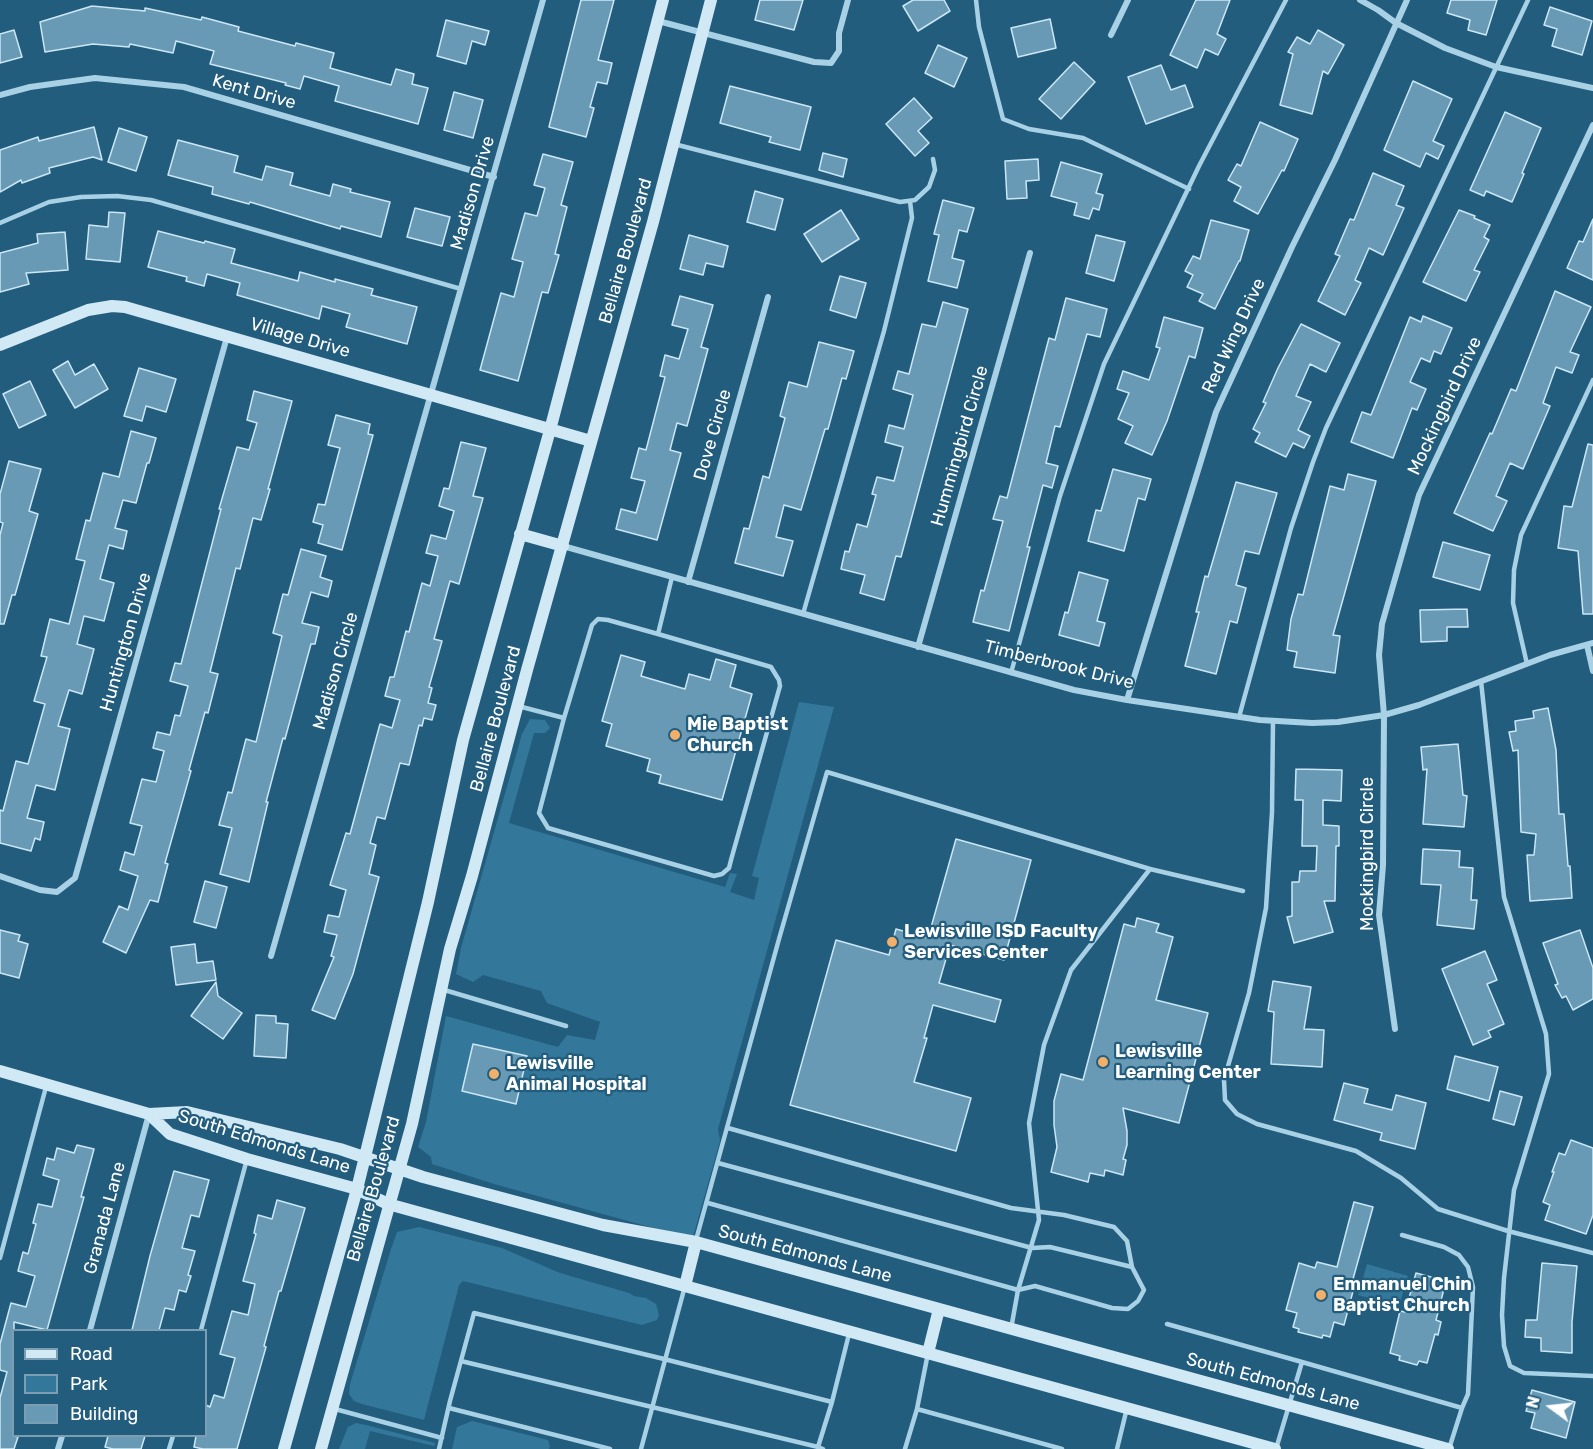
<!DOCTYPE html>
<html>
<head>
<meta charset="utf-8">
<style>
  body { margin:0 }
  #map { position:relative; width:1593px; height:1449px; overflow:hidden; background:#235d7e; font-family:Rubik,sans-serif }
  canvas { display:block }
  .legend { position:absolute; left:12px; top:1329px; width:195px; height:108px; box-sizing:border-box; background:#235d7e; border:2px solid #7b9eb2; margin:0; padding:8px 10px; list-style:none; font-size:18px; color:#fff }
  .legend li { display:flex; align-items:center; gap:12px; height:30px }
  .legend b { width:30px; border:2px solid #7b9eb2 }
  .north { position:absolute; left:1521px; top:1377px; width:60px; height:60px; -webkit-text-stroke:4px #235d7e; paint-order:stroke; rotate:285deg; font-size:16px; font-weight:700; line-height:24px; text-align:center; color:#fff }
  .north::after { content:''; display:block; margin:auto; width:21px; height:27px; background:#fff; clip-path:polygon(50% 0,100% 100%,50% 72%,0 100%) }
</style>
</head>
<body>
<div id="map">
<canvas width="1593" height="1449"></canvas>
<ul class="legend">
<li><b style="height:8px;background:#d1e8f5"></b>Road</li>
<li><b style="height:16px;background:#33779a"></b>Park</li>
<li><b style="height:16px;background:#689ab5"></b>Building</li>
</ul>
<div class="north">N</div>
</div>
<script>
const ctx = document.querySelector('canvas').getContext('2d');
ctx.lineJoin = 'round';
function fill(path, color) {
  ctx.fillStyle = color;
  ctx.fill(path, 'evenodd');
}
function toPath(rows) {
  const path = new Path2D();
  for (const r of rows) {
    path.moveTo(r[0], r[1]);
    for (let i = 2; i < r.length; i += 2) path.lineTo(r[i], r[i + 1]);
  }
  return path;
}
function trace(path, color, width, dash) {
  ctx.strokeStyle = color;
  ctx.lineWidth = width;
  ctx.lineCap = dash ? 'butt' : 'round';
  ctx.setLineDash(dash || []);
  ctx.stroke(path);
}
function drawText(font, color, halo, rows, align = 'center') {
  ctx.font = font + ' Rubik,sans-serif';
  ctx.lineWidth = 4.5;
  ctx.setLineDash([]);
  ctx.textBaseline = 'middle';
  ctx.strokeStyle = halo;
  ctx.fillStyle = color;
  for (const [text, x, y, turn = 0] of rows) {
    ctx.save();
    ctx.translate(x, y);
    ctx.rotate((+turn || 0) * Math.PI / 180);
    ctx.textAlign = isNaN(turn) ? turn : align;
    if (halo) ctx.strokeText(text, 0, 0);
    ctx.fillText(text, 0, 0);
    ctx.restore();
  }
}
fill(toPath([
  [799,702,834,707,718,1129,720,1141,693,1237,657,1229,494,1184,432,1164,431,1157,418,1147,426,1122,446,1016,558,1047,567,1035,595,1040,600,1022,547,1003,541,991,483,975,473,982,456,974,461,948,522,734,530,719,545,720,550,728,545,733,534,733,509,823,725,887,730,873,737,874,730,892,754,900,759,878,752,876],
  [419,1227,502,1248,560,1273,629,1293,634,1296,646,1298,656,1304,659,1315,657,1320,642,1325,463,1281,459,1285,455,1301,424,1420,362,1404,354,1401,349,1394,350,1384,391,1249,397,1232],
  [1367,1264,1408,1276,1399,1306,1358,1295],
  [472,1421,548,1440,550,1446,549,1449,452,1449,457,1427],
  [356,1423,366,1425,435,1443,434,1446,370,1431,365,1449,339,1449,348,1427]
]), '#33779a');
const building = toPath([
  [581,0,614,0,598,60,612,63,607,84,597,82,590,107,594,108,586,137,549,127,581,0],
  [760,0,803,0,794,30,755,20,760,0],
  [913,0,944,0,950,11,918,31,903,6,913,0],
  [1196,0,1230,0,1217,34,1226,39,1218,55,1205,49,1197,68,1170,55,1196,0],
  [1451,0,1497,0,1486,35,1468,30,1470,20,1447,13,1451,0],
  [92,6,145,11,145,8,201,20,202,17,239,27,238,31,295,46,296,43,334,53,330,68,391,85,396,69,414,74,412,84,428,88,418,124,335,101,339,86,304,76,300,89,285,85,286,83,210,64,214,51,176,41,173,53,130,44,129,47,93,44,45,52,40,22,92,6],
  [1550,7,1592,21,1582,55,1552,46,1557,29,1544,25,1550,7],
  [1050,19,1056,48,1018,57,1011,28,1050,19],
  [446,20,489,31,485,45,472,41,466,64,437,56,446,20],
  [14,30,22,57,0,63,0,34,14,30],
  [1318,30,1344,45,1328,74,1323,71,1312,114,1280,105,1293,54,1288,52,1297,37,1310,44,1318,30],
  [938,45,967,58,954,87,925,73,938,45],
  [1074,62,1095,82,1061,119,1039,99,1074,62],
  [1161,65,1171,90,1185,85,1193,107,1146,124,1128,77,1161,65],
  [1413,81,1452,99,1433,141,1444,146,1438,159,1426,153,1420,167,1384,150,1413,81],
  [730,86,811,107,800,150,769,142,771,137,720,123,730,86],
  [454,92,483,100,473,138,444,130,454,92],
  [914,98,932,118,918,131,929,143,915,156,886,124,914,98],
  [1505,112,1541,128,1522,173,1524,174,1512,202,1486,191,1484,196,1470,190,1505,112],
  [1260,122,1298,139,1284,171,1282,170,1258,214,1234,201,1241,187,1228,180,1237,164,1241,166,1260,122],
  [94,127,102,160,93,157,49,168,50,173,22,183,21,180,0,192,0,150,38,137,39,141,94,127],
  [119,128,147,137,136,171,108,162,119,128],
  [178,140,238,156,234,172,262,180,266,166,293,173,290,185,330,196,333,184,351,189,350,192,390,202,381,237,341,226,340,229,250,202,249,204,212,194,213,187,168,175,178,140],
  [823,153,847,159,843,177,819,170,823,153],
  [543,154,573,162,561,205,567,207,555,254,559,255,548,293,542,292,518,381,480,370,501,293,514,297,523,262,512,259,525,213,537,216,545,188,534,185,543,154],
  [1038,159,1039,180,1026,181,1027,198,1007,199,1005,161,1038,159],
  [1061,162,1102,174,1096,193,1103,195,1099,210,1093,208,1089,219,1074,215,1077,203,1051,196,1061,162],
  [1373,173,1404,186,1396,205,1404,208,1383,255,1369,248,1355,280,1361,283,1345,315,1318,301,1340,256,1335,254,1350,219,1354,220,1373,173],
  [755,191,783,199,775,230,747,222,755,191],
  [943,200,974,208,967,232,959,230,952,258,964,261,957,288,928,281,939,235,934,234,943,200],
  [415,208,450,217,442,246,407,237,415,208],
  [841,210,859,239,822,262,804,234,841,210],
  [1459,210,1475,216,1474,218,1490,225,1484,237,1489,240,1474,270,1480,272,1466,301,1423,282,1459,210],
  [109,212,125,213,120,262,86,259,89,225,108,227,109,212],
  [1593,219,1593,280,1567,268,1579,241,1583,242,1593,219],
  [1211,220,1249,230,1240,261,1239,261,1215,309,1199,301,1203,294,1187,287,1193,275,1185,271,1193,256,1200,259,1211,220],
  [158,231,204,243,205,241,235,249,231,263,298,281,300,272,335,282,335,279,373,289,371,295,417,307,407,344,346,327,350,314,322,306,319,319,237,295,240,283,207,274,204,286,186,281,187,277,148,267,158,231],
  [65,232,68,270,26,273,29,284,0,292,0,253,38,243,37,234,65,232],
  [689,235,728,246,723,267,706,263,703,275,680,269,689,235],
  [1096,235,1125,242,1114,281,1086,273,1096,235],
  [840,276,866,283,856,318,830,310,840,276],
  [1555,291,1591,307,1570,352,1579,355,1572,373,1556,367,1543,403,1550,406,1523,469,1510,463,1496,496,1507,501,1493,531,1454,513,1490,433,1492,434,1511,389,1516,391,1555,291],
  [680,296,713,305,701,347,708,349,687,426,677,423,670,450,681,453,657,540,616,529,621,509,636,513,645,481,631,478,639,448,646,450,665,377,660,376,665,355,679,359,688,329,672,325,680,296],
  [1066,298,1107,309,1100,337,1087,334,1060,427,1055,426,1046,463,1058,466,1052,488,1043,485,1027,547,1030,547,1009,631,973,622,981,590,984,591,1003,521,993,519,1000,496,1007,498,1049,338,1055,340,1066,298],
  [943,302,968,309,901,557,896,556,884,600,860,593,865,575,841,569,845,551,849,552,857,524,867,527,876,495,872,494,877,477,894,481,903,447,885,442,889,425,904,429,913,395,893,389,898,371,909,374,922,324,936,327,943,302],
  [1423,316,1452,328,1441,354,1434,351,1430,362,1421,358,1410,382,1426,389,1417,410,1412,408,1393,458,1351,442,1362,412,1371,415,1410,317,1421,322,1423,316],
  [1164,317,1203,328,1195,358,1189,356,1167,421,1152,455,1125,443,1133,426,1118,419,1129,393,1117,389,1123,371,1149,380,1160,348,1156,347,1164,317],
  [1301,324,1340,343,1326,372,1310,364,1296,396,1311,402,1298,430,1310,436,1304,448,1293,443,1286,457,1255,442,1260,433,1253,429,1266,403,1263,402,1278,368,1301,324],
  [819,342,854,351,846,379,842,378,828,429,825,429,801,510,784,505,776,537,793,541,783,576,735,563,744,528,749,529,763,476,769,478,785,418,780,416,789,382,807,387,819,342],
  [68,361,75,375,94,364,108,389,75,408,53,370,68,361],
  [139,368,176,379,166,412,146,406,142,421,124,416,139,368],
  [30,381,46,415,19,428,3,394,30,381],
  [254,391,292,401,268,489,270,489,261,520,253,518,240,569,236,568,210,672,218,674,208,713,205,712,189,770,191,771,165,863,168,864,158,902,150,900,126,953,103,942,119,906,128,910,138,876,120,870,125,852,134,855,142,826,130,823,142,779,156,782,164,751,153,748,157,732,170,735,175,715,180,716,188,686,170,681,175,663,181,664,221,509,219,509,237,447,249,450,257,423,247,420,254,391],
  [336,415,370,424,368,434,373,435,342,550,318,543,323,525,313,522,318,504,325,505,340,448,328,445,336,415],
  [131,431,156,438,149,463,147,463,136,503,123,500,115,528,127,531,123,549,109,545,100,579,114,583,104,621,84,616,77,644,94,649,82,694,69,690,58,726,70,729,55,790,36,785,27,818,44,822,40,840,35,838,31,851,0,843,0,810,3,811,16,761,28,764,45,704,34,701,47,657,41,656,50,619,69,624,85,561,76,559,86,520,90,521,103,473,119,477,131,431],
  [461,442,486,448,473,496,483,498,459,584,450,581,434,639,442,641,429,687,432,688,428,703,436,705,432,720,424,718,422,726,419,725,409,765,400,763,385,819,377,817,370,843,376,845,369,874,379,877,353,974,335,1019,312,1010,334,957,331,956,337,935,324,932,328,915,339,917,346,890,330,885,346,833,350,834,380,724,392,728,400,700,385,696,390,677,394,677,406,631,409,632,422,583,430,586,438,556,426,553,431,535,446,539,454,511,439,506,444,488,449,489,461,442],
  [1588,444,1593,445,1593,614,1583,614,1578,551,1558,548,1564,506,1572,507,1588,444],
  [9,461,41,469,29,511,38,514,15,595,12,595,4,624,0,624,0,535,3,523,0,522,0,494,9,461],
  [1113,469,1151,479,1145,500,1138,498,1124,551,1088,541,1096,510,1101,511,1113,469],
  [1348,474,1376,481,1333,635,1340,636,1335,673,1294,667,1297,652,1287,650,1291,619,1298,594,1303,595,1330,486,1344,490,1348,474],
  [1236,482,1277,493,1259,554,1245,551,1236,585,1246,588,1237,623,1230,621,1216,674,1185,666,1199,612,1196,612,1205,576,1208,577,1236,482],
  [1443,542,1490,555,1480,590,1433,577,1443,542],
  [301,549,326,556,320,577,332,581,328,597,311,592,302,623,319,627,315,644,311,644,285,739,283,738,266,802,268,802,249,882,220,874,232,828,219,825,228,792,232,793,246,739,256,742,282,636,273,633,283,594,288,595,301,549],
  [1079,572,1108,580,1097,621,1105,623,1099,646,1059,635,1065,612,1068,613,1079,572],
  [1467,609,1468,627,1447,627,1447,641,1421,642,1420,610,1467,609],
  [621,655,645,662,641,676,685,689,689,674,710,680,716,659,736,665,730,687,752,694,722,800,659,783,661,775,647,771,650,759,606,746,612,724,602,721,621,655],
  [1548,708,1556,750,1559,814,1564,814,1568,866,1570,866,1572,898,1530,901,1527,855,1534,855,1536,834,1521,832,1518,750,1513,751,1509,732,1516,731,1515,721,1534,718,1533,711,1548,708],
  [1458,744,1463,795,1467,796,1464,827,1423,824,1427,769,1423,770,1421,747,1458,744],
  [1296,769,1342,770,1341,801,1323,800,1323,825,1339,826,1339,846,1336,846,1335,901,1324,901,1333,932,1294,943,1287,917,1292,916,1292,882,1299,882,1300,871,1316,871,1317,846,1302,846,1303,800,1295,800,1296,769],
  [956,839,1031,860,1004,960,950,945,939,983,1001,1000,995,1022,933,1005,924,1038,927,1038,914,1082,971,1098,956,1151,790,1105,836,940,889,955,896,929,928,938,956,839],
  [1423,849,1460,851,1459,867,1473,868,1471,900,1477,900,1474,929,1437,925,1441,885,1421,884,1423,849],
  [205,881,227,887,216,928,194,922,205,881],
  [1137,918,1159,924,1156,932,1173,937,1156,1000,1208,1013,1179,1123,1123,1108,1127,1131,1127,1145,1123,1159,1126,1160,1123,1175,1105,1170,1104,1176,1090,1173,1088,1182,1051,1172,1057,1147,1054,1125,1054,1101,1061,1074,1083,1080,1124,924,1135,927,1137,918],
  [0,930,20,935,18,941,28,944,19,978,0,973,0,930],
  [1580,930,1593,968,1593,999,1573,1010,1566,996,1562,998,1555,985,1558,984,1543,943,1580,930],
  [195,944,197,963,213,961,216,980,176,985,171,947,195,944],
  [1485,951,1497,980,1487,984,1504,1024,1488,1031,1491,1037,1473,1045,1442,969,1485,951],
  [1273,981,1311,987,1304,1029,1324,1030,1322,1067,1271,1064,1274,1012,1268,1011,1273,981],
  [216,982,218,996,242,1013,223,1039,191,1016,216,982],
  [256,1015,276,1016,276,1023,288,1024,286,1058,254,1056,256,1015],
  [473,1044,527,1056,516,1104,462,1091,473,1044],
  [1455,1056,1498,1067,1489,1101,1447,1089,1455,1056],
  [1344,1083,1368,1089,1364,1103,1392,1110,1396,1095,1426,1103,1415,1149,1380,1140,1382,1133,1334,1120,1344,1083],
  [1500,1091,1522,1097,1514,1125,1493,1119,1500,1091],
  [1571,1140,1593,1148,1593,1215,1586,1234,1545,1220,1550,1205,1543,1202,1554,1172,1552,1172,1559,1153,1565,1155,1571,1140],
  [77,1145,94,1149,81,1197,84,1197,47,1330,14,1322,14,1436,18,1437,14,1449,0,1449,0,1398,7,1372,0,1370,0,1344,11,1303,26,1307,35,1276,18,1271,23,1252,28,1254,36,1224,33,1223,38,1204,52,1207,59,1180,43,1175,47,1158,54,1160,57,1148,74,1153,77,1145],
  [174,1171,209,1180,199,1217,191,1215,182,1248,195,1251,188,1275,191,1276,186,1292,179,1290,174,1310,165,1308,159,1330,132,1330,150,1256,174,1171],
  [277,1200,305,1208,281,1291,279,1291,264,1346,266,1347,237,1449,203,1449,194,1447,196,1436,206,1436,206,1405,210,1407,214,1395,224,1398,235,1358,220,1354,232,1311,248,1315,255,1284,243,1281,256,1234,254,1233,258,1215,272,1219,277,1200],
  [1354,1202,1373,1207,1353,1279,1356,1280,1344,1325,1334,1322,1330,1337,1323,1335,1322,1338,1298,1332,1299,1329,1293,1327,1297,1313,1286,1310,1299,1263,1315,1268,1317,1262,1337,1267,1354,1202],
  [1542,1263,1577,1266,1572,1322,1572,1353,1541,1351,1541,1338,1525,1337,1526,1320,1537,1320,1542,1263],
  [1416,1273,1446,1281,1436,1320,1441,1322,1438,1335,1435,1334,1427,1363,1419,1361,1417,1365,1399,1360,1400,1356,1390,1353,1400,1311,1405,1312,1416,1273],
  [1532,1390,1575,1402,1566,1438,1531,1428,1535,1413,1526,1411,1532,1390],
  [108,1436,145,1436,141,1449,113,1449,105,1447,108,1436]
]);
fill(building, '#689ab5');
trace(building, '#cbe7f5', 1.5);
trace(toPath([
  [976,0,979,27,1003,119,1029,129,1083,138,1189,189],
  [674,144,900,202,915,200,929,187,935,170,933,159],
  [0,223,49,202,81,197,117,196,151,200,461,289],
  [803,614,884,331,912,218,910,201],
  [1527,664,1513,603,1514,570,1521,535,1593,380],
  [1011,673,1060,496,1104,364,1199,166,1286,0],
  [1481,681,1504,897,1546,1034,1549,1074,1514,1190,1504,1278,1502,1315,1504,1346,1510,1366,1524,1373,1593,1376],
  [518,706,564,718,592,625,598,619,608,620,658,634,672,577],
  [1239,717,1291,528,1313,462,1326,428,1528,0],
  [564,718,539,813,548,828,714,876,722,874,729,868,731,860,780,686,779,680,771,667,658,634],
  [1273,721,1272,812,1266,908,1249,993,1224,1080,1225,1100,1237,1114,1257,1124,1356,1151,1401,1178,1438,1209,1508,1231,1593,1253],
  [1150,869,1243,891],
  [441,989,566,1026],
  [718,1163,1032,1248,1050,1247,1132,1267],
  [708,1203,1018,1290,1035,1286,1112,1308,1128,1309,1138,1301,1144,1290,1132,1267,1127,1241,1114,1227,1064,1215,1011,1208,728,1128],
  [1402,1235,1444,1247,1459,1255,1468,1267,1473,1287,1468,1394,1462,1408],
  [696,1240,779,939,827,772,1150,869,1071,970,1044,1045,1029,1123,1039,1220,1018,1290,1011,1329],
  [0,1258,46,1087],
  [1167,1324,1302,1362],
  [201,1330,247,1159],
  [928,1353,917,1409,1062,1449],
  [461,1361,818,1447],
  [449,1408,610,1449],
  [335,1409,442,1438],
  [169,1449,173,1436],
  [439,1449,450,1401,474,1313,664,1359,832,1402],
  [641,1449,685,1286],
  [823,1449,818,1447,832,1402,849,1334],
  [905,1449,917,1409],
  [1117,1449,1127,1408],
  [1276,1449,1302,1362,1462,1408,1449,1449]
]), '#a8d1e6', 4.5);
trace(toPath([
  [1360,0,1378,10,1396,23,1445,48,1496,67,1593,88],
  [658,21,814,62,831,63,839,51,839,33,848,0],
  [1111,35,1128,0],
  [0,95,30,87,95,78,184,87,494,177],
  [563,546,1074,690,1127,700,1260,720,1312,723,1338,722,1384,715,1419,705,1550,655,1593,643],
  [688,582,768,297],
  [1587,645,1593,671],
  [918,647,1030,253],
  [1127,700,1216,412,1292,247,1335,160,1407,0],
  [0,876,40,890,57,892,75,878,227,337],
  [271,956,543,0],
  [1395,1029,1379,915,1383,865,1384,715,1379,655,1382,624,1419,495,1593,125],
  [90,1330,149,1114],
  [58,1449,62,1436]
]), '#a8d1e6', 6);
trace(toPath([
  [0,345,88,310,112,306,125,307,591,441],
  [520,534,563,546],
  [0,1071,149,1114,187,1112,340,1149,423,1177,603,1225,696,1242,1448,1449],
  [149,1114,170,1134,247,1159,357,1189,388,1204,1275,1449],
  [685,1286,696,1242],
  [928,1353,939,1309],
  [284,1449,357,1189,428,902,463,740,550,430,663,0],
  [321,1449,412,1124,450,949,472,876,527,670,653,222,711,0]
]), '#d1e8f5', 12);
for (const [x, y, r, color] of [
  [675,735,6,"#f1af6a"],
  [892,942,6,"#f1af6a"],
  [1103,1062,6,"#f1af6a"],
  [494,1074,6,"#f1af6a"],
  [1321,1295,6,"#f1af6a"]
]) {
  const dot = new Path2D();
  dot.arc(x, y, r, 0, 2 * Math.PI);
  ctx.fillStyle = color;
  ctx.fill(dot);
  trace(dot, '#235d7e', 2);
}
drawText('18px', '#fff', '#235d7e', [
  ["Kent Drive",254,92,16],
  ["Madison Drive",473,193,-74],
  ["Bellaire Boulevard",626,251,-74],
  ["Red Wing Drive",1234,336,-65],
  ["Village Drive",300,338,16],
  ["Mockingbird Drive",1445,406,-65],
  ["Dove Circle",713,435,-74],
  ["Hummingbird Circle",960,446,-74],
  ["Huntington Drive",126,642,-74],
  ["Timberbrook Drive",1059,665,14],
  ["Madison Circle",336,671,-74],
  ["Bellaire Boulevard",496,719,-75],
  ["Mockingbird Circle",1368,854,-90],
  ["South Edmonds Lane",264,1142,17],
  ["Bellaire Boulevard",374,1189,-74],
  ["Granada Lane",105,1218,-75],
  ["South Edmonds Lane",805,1254,15],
  ["South Edmonds Lane",1273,1382,15]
]);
drawText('bold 18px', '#fff', '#235d7e', [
  ["Mie Baptist",687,725],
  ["Church",687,746],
  ["Lewisville ISD Faculty",904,932],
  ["Services Center",904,953],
  ["Lewisville",1115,1052],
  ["Learning Center",1115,1073],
  ["Lewisville",506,1064],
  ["Animal Hospital",506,1085],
  ["Emmanuel Chin",1333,1285],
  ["Baptist Church",1333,1306]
], 'left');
</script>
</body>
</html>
